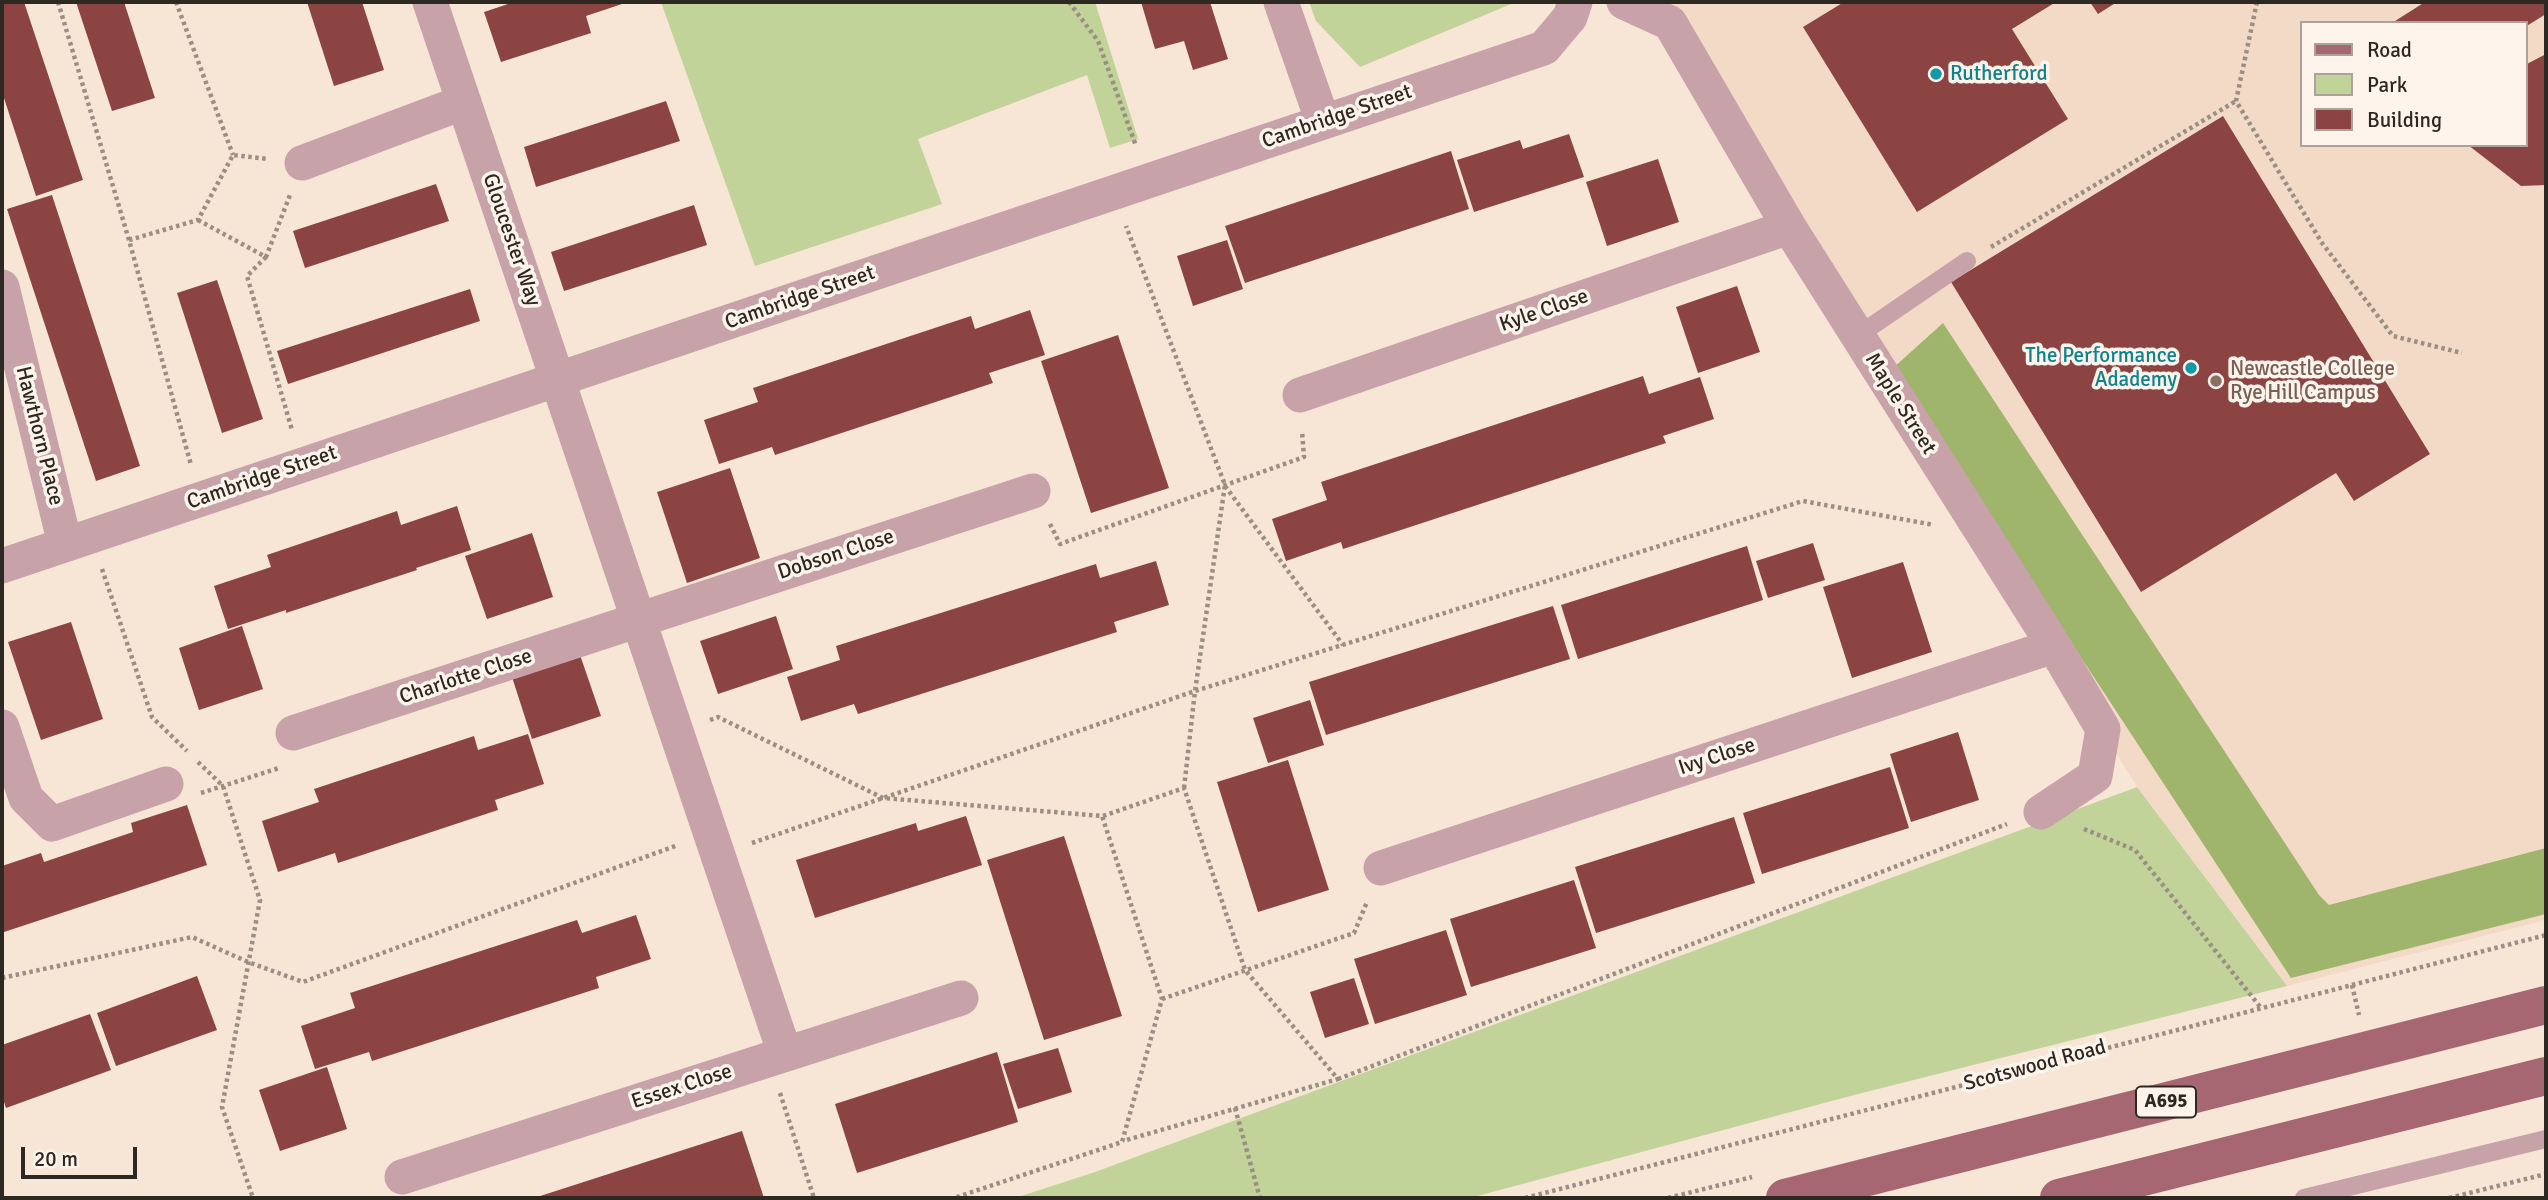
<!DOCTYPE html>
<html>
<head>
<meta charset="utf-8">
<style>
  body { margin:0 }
  #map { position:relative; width:2548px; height:1200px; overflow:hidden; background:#f7e5d6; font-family:Signika,sans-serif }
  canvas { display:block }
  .frame { position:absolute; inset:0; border:4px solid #2e2822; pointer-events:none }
  .legend { position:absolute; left:2300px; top:21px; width:228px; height:126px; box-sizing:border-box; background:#fff4eb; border:2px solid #aba29b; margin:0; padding:9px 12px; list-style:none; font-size:21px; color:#2e2822 }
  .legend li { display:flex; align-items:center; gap:14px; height:35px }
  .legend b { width:35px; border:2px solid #aba29b }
  .scale { position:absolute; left:21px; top:1147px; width:116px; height:32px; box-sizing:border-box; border:4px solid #2e2822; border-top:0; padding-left:9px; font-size:21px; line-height:24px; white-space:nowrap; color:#2e2822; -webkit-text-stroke:5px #fff4eb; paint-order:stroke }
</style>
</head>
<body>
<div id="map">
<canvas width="2548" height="1200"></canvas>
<div class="frame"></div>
<ul class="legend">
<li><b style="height:9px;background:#a66672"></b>Road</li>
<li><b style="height:19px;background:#c2d399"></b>Park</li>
<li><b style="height:19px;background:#8c4443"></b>Building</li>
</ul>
<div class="scale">20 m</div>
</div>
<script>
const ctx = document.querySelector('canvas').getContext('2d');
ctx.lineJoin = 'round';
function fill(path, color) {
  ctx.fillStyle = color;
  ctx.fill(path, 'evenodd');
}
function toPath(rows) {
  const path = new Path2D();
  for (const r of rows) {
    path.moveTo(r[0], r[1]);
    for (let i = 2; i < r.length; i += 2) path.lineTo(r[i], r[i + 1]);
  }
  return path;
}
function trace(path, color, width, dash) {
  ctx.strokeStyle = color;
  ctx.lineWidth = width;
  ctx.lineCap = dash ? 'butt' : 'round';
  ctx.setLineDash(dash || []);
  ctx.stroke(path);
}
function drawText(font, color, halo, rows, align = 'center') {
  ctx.font = font + ' Signika,sans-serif';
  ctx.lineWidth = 7;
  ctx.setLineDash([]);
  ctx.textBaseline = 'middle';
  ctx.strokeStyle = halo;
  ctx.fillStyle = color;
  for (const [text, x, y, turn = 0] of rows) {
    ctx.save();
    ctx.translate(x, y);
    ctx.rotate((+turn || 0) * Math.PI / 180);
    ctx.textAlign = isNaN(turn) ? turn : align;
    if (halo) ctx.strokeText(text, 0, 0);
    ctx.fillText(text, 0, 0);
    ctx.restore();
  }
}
fill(toPath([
  [1624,2,2546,2,2546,920,2287,986,2137,787,1670,23],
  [2301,23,2525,23,2525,145,2301,145]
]), '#f2dac6');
fill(toPath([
  [661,2,1095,2,1138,139,1110,148,1087,75,918,139,942,204,755,266],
  [1309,2,1516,2,1360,67,1316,21],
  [2137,787,2287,986,1854,1095,1470,1198,1015,1198,1095,1172]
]), '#c2d399');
fill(toPath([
  [1943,323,2319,895,2329,905,2546,848,2546,914,2291,978,1892,369]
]), '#a0b56c');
fill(toPath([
  [2,2,24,2,83,180,36,196,2,92],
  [76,2,124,2,155,98,112,111],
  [307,2,362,2,384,70,334,86],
  [514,2,628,2,586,16,591,33,501,62,484,12],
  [1141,2,1210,2,1228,59,1193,70,1184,41,1155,49],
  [1844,2,2056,2,2012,29,2068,119,1917,212,1803,27],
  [2090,2,2117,2,2098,14],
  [2425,2,2546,2,2546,14,2525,27,2525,23,2392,23],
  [2546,54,2546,185,2521,186,2468,145,2525,145,2525,65],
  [666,101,680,141,536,187,524,147],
  [2223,116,2430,454,2354,501,2336,473,2141,592,1951,282],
  [1569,134,1584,177,1474,212,1457,160,1520,140,1523,149],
  [1451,151,1469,209,1245,283,1225,226],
  [1658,159,1679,222,1607,246,1586,182],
  [436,184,449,221,305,268,293,231],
  [52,195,140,466,96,481,7,209],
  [694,205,707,245,564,291,551,252],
  [1227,240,1243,289,1193,306,1177,256],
  [217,280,263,419,222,433,177,293],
  [1737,286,1760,352,1698,373,1676,307],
  [470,289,480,321,288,384,277,351],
  [1030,310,1045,355,989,373,993,383,775,455,772,447,719,464,704,420,758,402,753,388,971,316,975,329],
  [1118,335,1169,488,1091,513,1041,361],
  [1643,376,1649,394,1700,377,1714,419,1663,436,1666,443,1343,549,1341,542,1286,561,1272,519,1327,500,1321,482],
  [730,468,760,558,687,583,657,492],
  [457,506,471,550,416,568,417,570,286,613,286,610,228,629,214,586,271,567,267,555,397,511,401,525],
  [532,533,553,597,487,619,465,556],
  [1813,543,1825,580,1768,598,1756,561],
  [1747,546,1763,600,1578,659,1561,605],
  [1156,561,1169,605,1114,622,1117,632,858,714,854,704,801,721,787,677,840,660,836,646,1096,564,1100,578],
  [1903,562,1932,652,1852,678,1823,587],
  [1553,606,1570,659,1326,735,1309,682],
  [776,616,793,669,718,694,700,641],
  [71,622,103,719,41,740,8,642],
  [242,626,263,689,199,710,179,648],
  [579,652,601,716,532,739,511,674],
  [1310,700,1324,745,1268,763,1253,718],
  [1958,732,1979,800,1911,822,1890,754],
  [528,734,544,784,495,800,498,810,338,863,335,853,278,872,262,821,319,802,314,789,474,736,478,750],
  [1288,760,1329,890,1258,912,1217,782],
  [1890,767,1909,828,1762,874,1743,813],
  [187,805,207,865,4,932,2,926,2,866,41,853,44,862,133,832,131,823],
  [966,816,982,865,815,918,796,860,916,823,918,831],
  [1734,817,1755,883,1596,933,1575,867],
  [1064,836,1122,1016,1044,1040,987,860],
  [1574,880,1596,948,1471,987,1450,919],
  [636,915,651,959,596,977,599,988,372,1061,369,1052,315,1069,301,1026,355,1008,350,993,577,920,582,933],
  [1446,930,1467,995,1375,1024,1354,959],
  [197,976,217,1030,116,1066,97,1013],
  [1354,978,1369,1024,1325,1038,1310,992],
  [90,1014,111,1070,6,1108,2,1096,2,1045],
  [1058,1048,1072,1092,1018,1109,1003,1064],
  [997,1052,1018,1122,857,1173,835,1104],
  [327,1067,347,1129,280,1151,259,1090],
  [742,1131,764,1198,534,1198]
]), '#8c4443');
trace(toPath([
  [58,2,129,240,191,465],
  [176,2,233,155],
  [1069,2,1098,41,1136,146],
  [2257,2,2236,101,2322,243,2393,336,2462,353],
  [198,220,266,257,290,195],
  [129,240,198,220,233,155,268,159],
  [1991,247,2236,101],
  [266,257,247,276,292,430],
  [1225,486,1343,645],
  [1050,524,1060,544,1304,457,1302,431],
  [102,569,152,717,187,751],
  [710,720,718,717,883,798,1102,816,1162,999,1122,1142,954,1198],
  [198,762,223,786,260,900,222,1107,253,1198],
  [1184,788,1195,691,1803,501,1934,525],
  [201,793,279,768],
  [1103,816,1184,788,1245,970,1338,1079,1123,1141],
  [2084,829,2135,850,2261,1008],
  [752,843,1195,691,1225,485,1126,226],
  [2,978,192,937,248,962,303,982,678,845],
  [2352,985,2359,1015],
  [1162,999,1354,933,1367,902],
  [1338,1079,2007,824],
  [780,1093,814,1198],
  [1235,1108,1260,1198],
  [1525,1198,2546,935],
  [1668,1198,1752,1177],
  [2449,1198,2546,1174]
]), '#9b8f84', 4.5, [3.5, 3.5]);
trace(toPath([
  [1857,336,1967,261],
  [2304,1198,2546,1139]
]), '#c7a2a8', 18);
trace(toPath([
  [430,2,785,1054],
  [1281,2,1323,122],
  [1624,2,1670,23,1789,227,2054,646,2103,729,2095,776,2041,812],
  [302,163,464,102],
  [2,287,65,544],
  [1300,395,1789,227],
  [2,566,1544,48,1570,17,1575,2],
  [2,727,26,798,52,824,166,784],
  [293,733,1033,491],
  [1381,868,2054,646],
  [402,1177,961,998]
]), '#c7a2a8', 35);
trace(toPath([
  [1785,1198,2546,1005],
  [2059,1198,2546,1076]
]), '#a66672', 38);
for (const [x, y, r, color] of [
  [1936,74,7,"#0f9aa8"],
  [2191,368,7,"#0f9aa8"],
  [2216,381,7,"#8d6e63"]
]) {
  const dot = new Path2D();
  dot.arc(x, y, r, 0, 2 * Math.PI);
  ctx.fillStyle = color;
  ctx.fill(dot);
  trace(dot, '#fff4eb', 2.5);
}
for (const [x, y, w] of [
  [2166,1102,60]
]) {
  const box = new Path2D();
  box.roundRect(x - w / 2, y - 15.5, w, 31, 5);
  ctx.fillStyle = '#fff4eb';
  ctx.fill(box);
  trace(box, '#2e2822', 2);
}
drawText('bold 19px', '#2e2822', null, [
  ["A695",2166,1102]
]);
drawText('21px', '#0d838f', '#fff4eb', [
  ["Rutherford",1950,74],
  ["The Performance",2177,356,"right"],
  ["Adademy",2177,380,"right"]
], 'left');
drawText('21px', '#2e2822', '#fff4eb', [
  ["Cambridge Street",1337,117,-19],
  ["Gloucester Way",511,240,71],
  ["Cambridge Street",800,298,-19],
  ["Kyle Close",1544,311,-19],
  ["Maple Street",1900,404,58],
  ["Hawthorn Place",39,436,76],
  ["Cambridge Street",262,478,-19],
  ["Dobson Close",836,555,-18],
  ["Charlotte Close",466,677,-18],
  ["Ivy Close",1717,757,-18],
  ["Scotswood Road",2035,1066,-15],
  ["Essex Close",682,1087,-18]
]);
drawText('21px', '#785e54', '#fff4eb', [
  ["Newcastle College",2230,369],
  ["Rye Hill Campus",2230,393]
], 'left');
</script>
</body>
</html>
